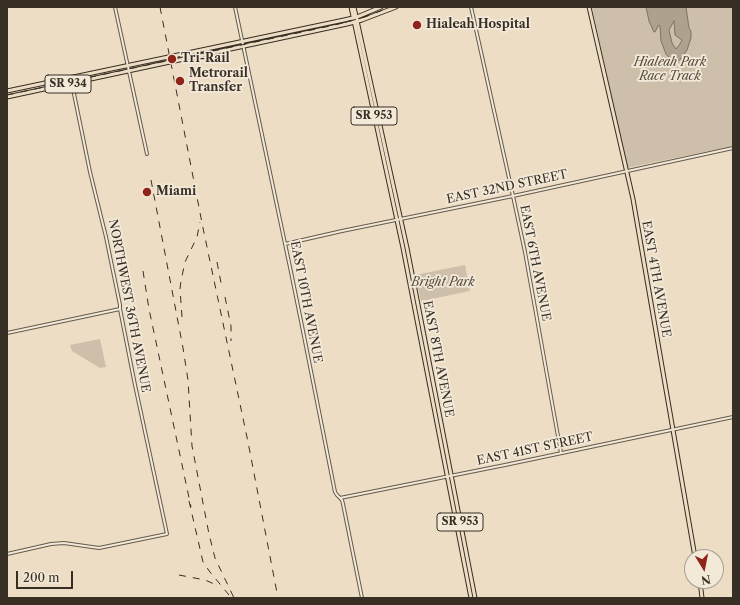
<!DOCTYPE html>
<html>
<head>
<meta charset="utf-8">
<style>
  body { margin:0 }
  #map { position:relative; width:740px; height:605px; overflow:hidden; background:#ecddc4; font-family:"Libre Caslon Text",serif }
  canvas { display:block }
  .frame { position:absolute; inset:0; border:8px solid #372e24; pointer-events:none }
  .north { position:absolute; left:684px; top:549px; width:40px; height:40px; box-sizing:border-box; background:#f3e9d9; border:1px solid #a89e91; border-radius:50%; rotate:170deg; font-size:11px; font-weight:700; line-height:16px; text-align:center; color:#372e24 }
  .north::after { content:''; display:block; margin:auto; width:14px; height:18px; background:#8f2418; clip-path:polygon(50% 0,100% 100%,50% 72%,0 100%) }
  .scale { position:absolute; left:16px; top:571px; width:57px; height:18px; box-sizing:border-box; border:2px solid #372e24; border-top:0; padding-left:5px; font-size:12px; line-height:14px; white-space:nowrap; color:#372e24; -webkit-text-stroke:3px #f3e9d9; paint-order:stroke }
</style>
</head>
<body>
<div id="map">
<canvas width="740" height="605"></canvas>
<div class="frame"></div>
<div class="north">N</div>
<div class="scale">200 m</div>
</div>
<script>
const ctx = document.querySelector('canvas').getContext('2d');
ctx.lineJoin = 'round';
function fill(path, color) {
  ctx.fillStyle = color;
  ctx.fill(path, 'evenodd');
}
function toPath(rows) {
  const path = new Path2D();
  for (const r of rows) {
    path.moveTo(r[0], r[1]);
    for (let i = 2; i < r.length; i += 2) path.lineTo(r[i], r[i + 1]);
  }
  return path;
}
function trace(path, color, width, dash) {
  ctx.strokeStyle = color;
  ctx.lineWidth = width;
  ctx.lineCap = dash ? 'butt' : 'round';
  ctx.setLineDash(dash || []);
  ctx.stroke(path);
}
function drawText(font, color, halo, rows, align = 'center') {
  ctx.font = font + ' "Libre Caslon Text",serif';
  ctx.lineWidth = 3.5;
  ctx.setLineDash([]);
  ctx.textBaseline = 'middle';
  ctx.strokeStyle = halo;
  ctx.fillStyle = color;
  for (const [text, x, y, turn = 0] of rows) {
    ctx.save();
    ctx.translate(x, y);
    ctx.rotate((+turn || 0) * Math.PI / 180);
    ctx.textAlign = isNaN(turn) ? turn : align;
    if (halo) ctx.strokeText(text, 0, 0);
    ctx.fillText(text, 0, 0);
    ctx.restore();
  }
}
fill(toPath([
  [592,7,733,7,733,146,627,168],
  [465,265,470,291,422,301,421,301,415,275],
  [100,339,106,367,100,368,72,351,70,345]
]), '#cdbfa9');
const water = toPath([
  [646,7,686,7,689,28,691,31,691,38,687,50,681,59,678,61,674,61,670,59,666,54,661,41,660,27,659,25,658,26,655,32,654,32,649,21,646,7],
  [674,21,675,35,682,40,680,44,676,49,672,43,669,30,674,21]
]);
fill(water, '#aea28e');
trace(water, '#7e7464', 1);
const minor = toPath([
  [115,7,147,154],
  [235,7,291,272,302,326,335,492,337,495,342,500,343,504,362,598],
  [471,7,513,196,525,252,561,453],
  [285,244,342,231,513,196,733,148],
  [7,333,120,309],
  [340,498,505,465,733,417],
  [7,554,51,544,64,543,99,548,167,534,135,385,120,309,120,305,106,237,90,172,72,84]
]);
const major = toPath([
  [351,7,403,248,471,598],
  [354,7,407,248,475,598],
  [589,7,633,199,695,557],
  [7,91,344,20,357,17,381,7],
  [7,97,347,24,362,20,396,7],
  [700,581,702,598]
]);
trace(minor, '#645a4c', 4);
trace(major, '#372e24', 5);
trace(minor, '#f3e9d9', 2);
trace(major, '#ecddc4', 3);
trace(toPath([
  [160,7,203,228,248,442,278,598],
  [7,95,335,25,365,17,391,7],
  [151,180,183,348,188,380,192,446,209,534,215,558,234,598],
  [217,262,222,288],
  [143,271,149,309,191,507],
  [225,297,231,326,231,341],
  [182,317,180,289,181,281,185,262,197,237,200,222],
  [189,501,203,562,210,572,229,595],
  [179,575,205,580,219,586]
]), '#372e24', 1, [7, 7]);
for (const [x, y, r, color] of [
  [417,25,5,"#8f2418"],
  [172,59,5,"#8f2418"],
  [180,81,5,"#8f2418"],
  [147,192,5,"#8f2418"]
]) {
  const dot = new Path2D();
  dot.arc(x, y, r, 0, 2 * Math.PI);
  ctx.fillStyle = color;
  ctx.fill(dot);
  trace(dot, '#f3e9d9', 1.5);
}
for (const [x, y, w] of [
  [68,84,46],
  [374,116,46],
  [460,522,46]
]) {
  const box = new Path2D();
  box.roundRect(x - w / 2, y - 9, w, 18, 3);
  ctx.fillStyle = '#f3e9d9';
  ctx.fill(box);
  trace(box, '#372e24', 1);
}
drawText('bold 11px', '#372e24', null, [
  ["SR 934",68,84],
  ["SR 953",374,116],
  ["SR 953",460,522]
]);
drawText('bold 12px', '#372e24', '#f3e9d9', [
  ["Hialeah Hospital",426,25],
  ["Tri-Rail",181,59],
  ["Metrorail",189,74],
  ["Transfer",189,88],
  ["Miami",156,192]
], 'left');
drawText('italic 12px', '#554b3f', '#f3e9d9', [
  ["Hialeah Park",670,63],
  ["Race Track",670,77],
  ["Bright Park",443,283]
]);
drawText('12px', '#372e24', '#f3e9d9', [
  ["EAST 32ND STREET",507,187,-12],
  ["EAST 6TH AVENUE",535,263,79],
  ["EAST 4TH AVENUE",656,279,80],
  ["EAST 10TH AVENUE",306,302,79],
  ["NORTHWEST 36TH AVENUE",129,306,79],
  ["EAST 8TH AVENUE",438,359,79],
  ["EAST 41ST STREET",535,449,-12]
]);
</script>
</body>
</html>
